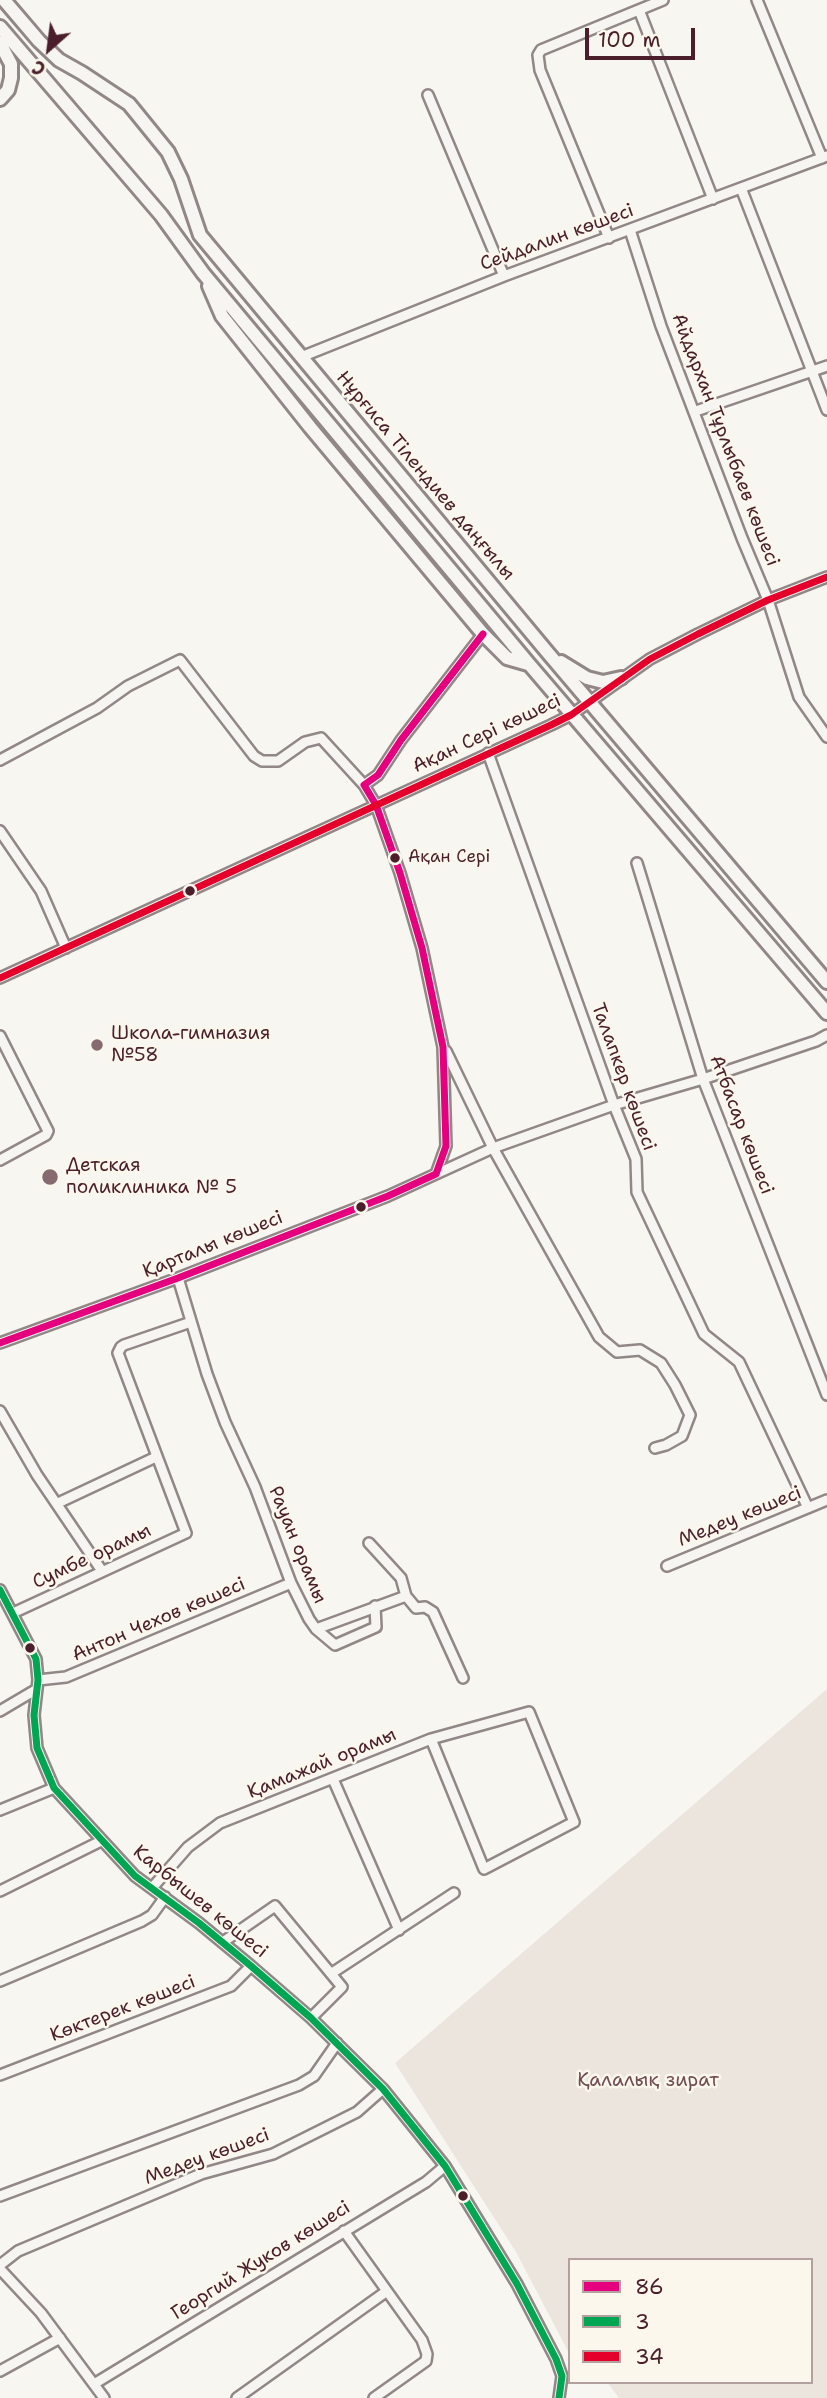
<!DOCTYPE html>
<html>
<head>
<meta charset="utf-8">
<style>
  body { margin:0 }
  #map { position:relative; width:827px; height:2398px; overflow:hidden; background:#f8f6f0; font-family:"Shantell Sans",sans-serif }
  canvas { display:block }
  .legend { position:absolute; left:568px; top:2258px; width:245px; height:126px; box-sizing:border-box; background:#fbf7ec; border:2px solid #b4a19f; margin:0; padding:9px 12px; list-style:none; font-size:21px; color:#4a1f2b }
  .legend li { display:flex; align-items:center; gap:14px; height:35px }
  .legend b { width:35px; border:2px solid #b4a19f }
  .north { position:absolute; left:14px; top:14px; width:70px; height:70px; -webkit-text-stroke:5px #fbf7ec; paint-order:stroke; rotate:208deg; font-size:19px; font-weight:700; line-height:28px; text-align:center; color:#4a1f2b }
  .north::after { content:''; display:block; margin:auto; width:24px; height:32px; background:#4a1f2b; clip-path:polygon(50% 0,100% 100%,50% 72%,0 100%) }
  .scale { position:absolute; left:585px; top:28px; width:110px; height:32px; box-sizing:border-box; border:4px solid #4a1f2b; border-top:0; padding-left:9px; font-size:21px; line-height:24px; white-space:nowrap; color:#4a1f2b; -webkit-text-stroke:5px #fbf7ec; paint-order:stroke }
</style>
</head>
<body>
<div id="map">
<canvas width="827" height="2398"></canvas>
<ul class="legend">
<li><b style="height:9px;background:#e5007d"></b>86</li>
<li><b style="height:9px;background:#00a651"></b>3</li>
<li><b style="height:9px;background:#e4002b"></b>34</li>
</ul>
<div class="north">С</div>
<div class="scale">100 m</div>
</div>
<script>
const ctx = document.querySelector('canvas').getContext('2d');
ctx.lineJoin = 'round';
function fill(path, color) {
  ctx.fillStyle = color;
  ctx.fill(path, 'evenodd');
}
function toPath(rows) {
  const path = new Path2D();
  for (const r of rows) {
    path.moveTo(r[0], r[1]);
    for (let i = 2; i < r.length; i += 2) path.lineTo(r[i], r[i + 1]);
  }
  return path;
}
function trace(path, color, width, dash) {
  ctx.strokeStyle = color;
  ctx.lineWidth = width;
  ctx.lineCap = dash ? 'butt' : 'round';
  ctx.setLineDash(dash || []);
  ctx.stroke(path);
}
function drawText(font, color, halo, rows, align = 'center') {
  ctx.font = font + ' "Shantell Sans",sans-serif';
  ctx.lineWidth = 5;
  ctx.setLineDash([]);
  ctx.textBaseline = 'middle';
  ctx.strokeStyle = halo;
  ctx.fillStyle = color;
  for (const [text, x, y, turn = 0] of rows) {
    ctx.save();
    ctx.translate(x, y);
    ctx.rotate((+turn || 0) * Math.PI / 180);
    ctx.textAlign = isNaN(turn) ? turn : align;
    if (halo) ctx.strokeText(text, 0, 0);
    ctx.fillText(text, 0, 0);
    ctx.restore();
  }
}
fill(toPath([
  [827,1689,827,2398,619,2398,607,2382,811,2382,811,2260,570,2260,570,2355,516,2252,395,2063]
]), '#ece5de');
const minor = toPath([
  [757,0,822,158],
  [639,10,713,199],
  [428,95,504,276],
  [741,188,827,410],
  [630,230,661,326,742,538,768,600,799,697,827,737],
  [609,238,540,70,538,55,541,50,663,0],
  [301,357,504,276,827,156],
  [696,411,827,366],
  [488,753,614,1105,636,1159,637,1192,704,1334,739,1362,808,1508],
  [0,760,97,708,128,686,180,660,254,756,262,761,278,761,305,742,321,738,364,785],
  [0,831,41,891,66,948],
  [637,863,703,1079,827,1395],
  [0,978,551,725,571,715,650,659,698,634,768,600,827,577],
  [0,1036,48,1131,46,1135,0,1160],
  [446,1051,493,1148,599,1337,617,1352,640,1350,661,1363,675,1385,690,1415,682,1436,666,1445,655,1448],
  [436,1174,493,1148,614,1105,703,1079,816,1041,827,1035],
  [178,1278,207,1374,225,1422,255,1487,291,1583,309,1619,316,1629,406,1596,416,1608,425,1607,433,1612,463,1678],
  [0,1343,178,1278,388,1196,436,1174,446,1146,443,1047,422,948,400,873,376,805,364,785,378,775,401,740,483,634],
  [0,1411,37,1475,102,1571],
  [58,1503,156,1457],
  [369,1543,401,1578,406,1596],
  [667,1566,827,1500],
  [0,1590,36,1659,38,1680,34,1715,37,1748,54,1788,135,1876,199,1923,251,1966,311,2018,383,2089,445,2166,517,2284,556,2359,562,2376,559,2398],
  [13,1613,186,1533,118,1353,121,1347,124,1345,191,1322],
  [316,1629,335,1645,376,1627,375,1606],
  [38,1680,66,1677,291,1583],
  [0,1711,37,1689],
  [333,1779,399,1930],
  [0,1810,54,1788],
  [152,1888,188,1847,220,1823,431,1739,529,1712,574,1822,484,1869,431,1739],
  [0,1891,101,1841],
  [223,1942,275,1906,342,1987,311,2018],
  [332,1973,454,1893],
  [0,1981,142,1921,152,1915,165,1897],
  [0,2075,231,1986,251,1966],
  [0,2196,299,2085,314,2076,337,2043],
  [344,2231,422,2340,427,2354,426,2361,374,2398],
  [0,2265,18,2251,201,2174,273,2154,357,2112,383,2089],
  [0,2269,41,2313,104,2398],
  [0,2371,60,2338],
  [94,2384,398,2199,426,2182,445,2166],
  [237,2398,387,2291]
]);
const major = toPath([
  [4,0,39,41,59,60,82,73,129,104,168,152,181,179,200,235,548,653,827,982],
  [0,27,161,215,203,273,529,664,827,1013],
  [0,43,11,64,11,78,8,90,0,99],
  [209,286,222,316,310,427,483,634,507,658,528,664],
  [561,662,587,678,603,682,621,678]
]);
trace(minor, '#918787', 14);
trace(major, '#918787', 18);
trace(minor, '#f6f5f1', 9);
trace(major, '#f6f5f1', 12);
trace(toPath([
  [0,1343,178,1278,388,1196,436,1174,446,1146,443,1047,422,948,400,873,376,805,364,785,378,775,401,740,483,634]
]), '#e5007d', 7);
trace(toPath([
  [0,1590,36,1659,38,1680,34,1715,37,1748,54,1788,135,1876,199,1923,251,1966,311,2018,383,2089,445,2166,517,2284,556,2359,562,2376,559,2398]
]), '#00a651', 7);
trace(toPath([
  [0,978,551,725,571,715,650,659,698,634,768,600,827,577]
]), '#e4002b', 7);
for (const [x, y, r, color] of [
  [395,858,6,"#4a1f2b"],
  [190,891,6,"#4a1f2b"],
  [97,1045,7,"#876a70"],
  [50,1177,9,"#876a70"],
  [361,1207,6,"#4a1f2b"],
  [30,1648,6,"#4a1f2b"],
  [463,2196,6,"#4a1f2b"]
]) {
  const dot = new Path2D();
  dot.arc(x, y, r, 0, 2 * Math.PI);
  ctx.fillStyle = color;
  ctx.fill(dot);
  trace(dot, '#fbf7ec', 2.5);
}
drawText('17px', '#4a1f2b', '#fbf7ec', [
  ["Ақан Серi",408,858]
], 'left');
drawText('19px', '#4a1f2b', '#fbf7ec', [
  ["Сейдалин көшесі",557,238,-20],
  ["Айдархан Тұрлыбаев көшесі",725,440,69],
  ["Нұрғиса Тілендиев даңғылы",425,476,50],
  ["Ақан Сері көшесі",487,734,-25],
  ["Талапкер көшесі",623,1077,70],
  ["Атбасар көшесі",741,1125,69],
  ["Қарталы көшесі",213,1245,-22],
  ["Медеу көшесі",740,1517,-22],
  ["Рауан орамы",297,1545,68],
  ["Сумбе орамы",92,1557,-25],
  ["Антон Чехов көшесі",159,1620,-23],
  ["Қамажай орамы",322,1764,-22],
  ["Карбышев көшесі",200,1902,39],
  ["Көктерек көшесі",123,2009,-21],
  ["Медеу көшесі",207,2157,-20],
  ["Георгий Жуков көшесі",261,2261,-32]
]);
drawText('19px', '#4a1f2b', '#fbf7ec', [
  ["Школа-гимназия",111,1034],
  ["№58",111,1056],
  ["Детская",66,1166],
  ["поликлиника № 5",66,1188]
], 'left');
drawText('19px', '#704d54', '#fbf7ec', [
  ["Қалалық зират",648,2081]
]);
</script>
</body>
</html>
